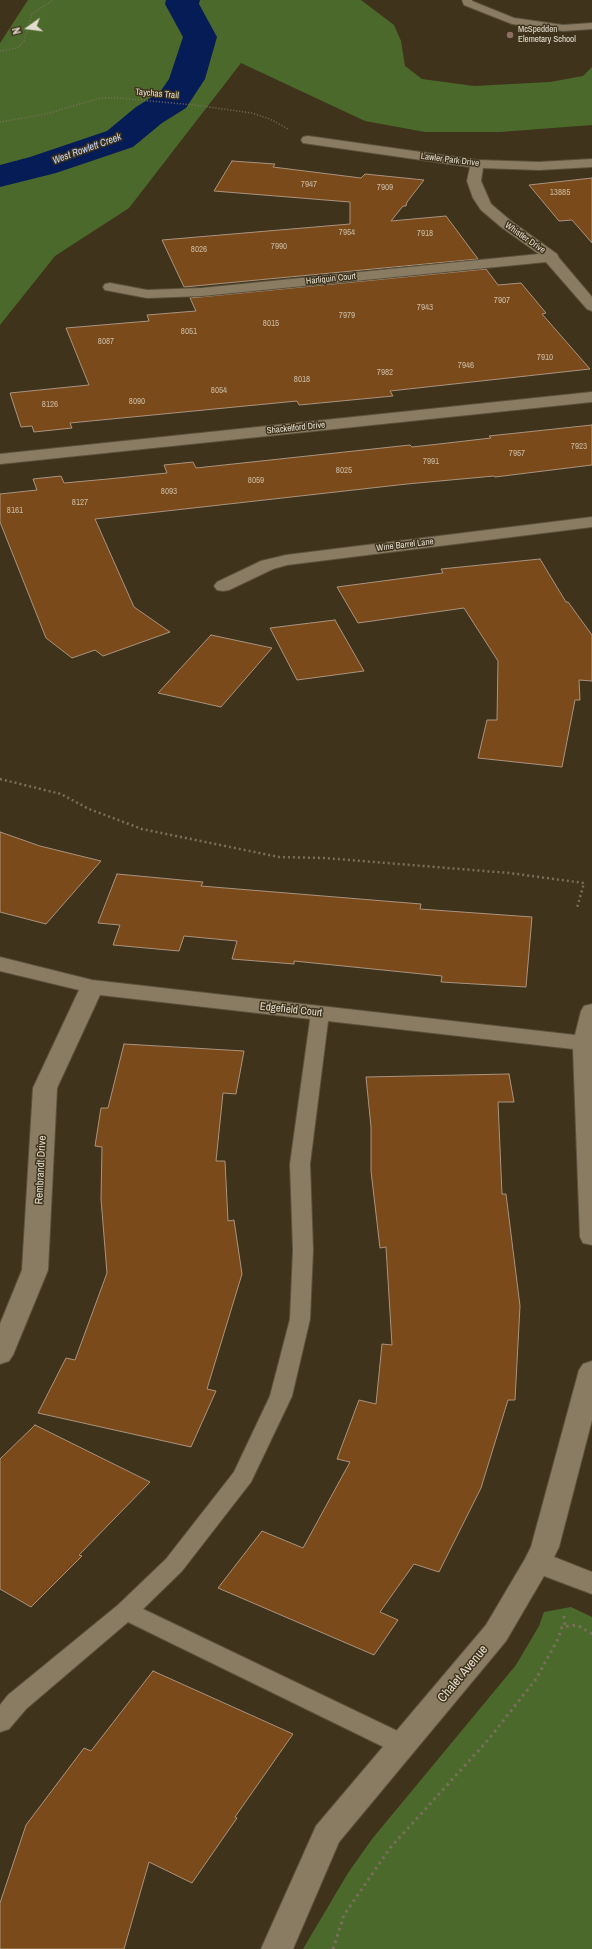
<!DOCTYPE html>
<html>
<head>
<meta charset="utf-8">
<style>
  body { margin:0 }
  #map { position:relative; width:592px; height:1949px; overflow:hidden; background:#3f331c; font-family:"Archivo Narrow",sans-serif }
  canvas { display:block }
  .north { position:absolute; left:8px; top:8px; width:40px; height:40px; -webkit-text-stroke:3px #3f331c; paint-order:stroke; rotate:256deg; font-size:11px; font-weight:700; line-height:16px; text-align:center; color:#e3dcce }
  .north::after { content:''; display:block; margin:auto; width:14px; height:18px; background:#e3dcce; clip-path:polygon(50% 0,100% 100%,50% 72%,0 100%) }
</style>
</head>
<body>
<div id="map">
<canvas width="592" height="1949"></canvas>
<div class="north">N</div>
</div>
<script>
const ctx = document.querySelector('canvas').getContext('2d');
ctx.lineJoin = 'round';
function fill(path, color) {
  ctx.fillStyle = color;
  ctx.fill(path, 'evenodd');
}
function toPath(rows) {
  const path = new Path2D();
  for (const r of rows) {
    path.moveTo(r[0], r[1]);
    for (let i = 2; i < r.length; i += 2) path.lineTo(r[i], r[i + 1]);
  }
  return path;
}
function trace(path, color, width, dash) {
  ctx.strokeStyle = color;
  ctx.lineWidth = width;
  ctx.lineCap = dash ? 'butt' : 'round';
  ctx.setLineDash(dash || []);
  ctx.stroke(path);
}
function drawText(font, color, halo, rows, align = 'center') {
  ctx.font = font + ' "Archivo Narrow",sans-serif';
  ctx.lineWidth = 3;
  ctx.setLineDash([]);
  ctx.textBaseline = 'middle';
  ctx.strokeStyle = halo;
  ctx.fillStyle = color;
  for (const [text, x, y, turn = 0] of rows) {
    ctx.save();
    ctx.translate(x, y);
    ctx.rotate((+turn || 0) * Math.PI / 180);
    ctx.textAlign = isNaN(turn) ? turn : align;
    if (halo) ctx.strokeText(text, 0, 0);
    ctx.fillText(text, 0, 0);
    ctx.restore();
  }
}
fill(toPath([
  [28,0,361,0,394,25,401,41,405,66,422,79,474,86,550,82,583,76,592,67,592,125,500,132,425,132,365,121,241,63,129,208,55,256,0,325,0,43],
  [571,1607,592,1617,592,1949,303,1949,348,1873,372,1839,516,1665,539,1626,544,1612]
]), '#4c692c');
fill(toPath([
  [166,0,200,0,199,4,217,37,205,79,186,108,162,123,133,147,56,173,0,187,0,165,30,157,107,131,136,107,160,92,169,79,183,37,165,4,166,0]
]), '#061c57');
const building = toPath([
  [232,161,275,164,273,167,361,178,365,174,424,180,407,202,406,206,403,206,391,221,446,216,478,259,184,287,162,240,350,224,350,202,214,191,232,161],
  [592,178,592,243,572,220,559,221,529,185,592,178],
  [486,269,498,285,521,283,546,313,542,314,590,369,390,391,393,396,299,405,297,401,70,423,72,428,34,432,32,426,21,427,10,393,89,385,66,328,149,321,147,315,196,311,190,298,486,269],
  [592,425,592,465,495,477,494,476,407,484,95,519,134,607,170,632,103,656,95,650,72,658,46,638,0,522,0,494,37,490,33,479,61,476,64,483,108,479,167,473,164,465,193,462,196,468,410,445,412,447,439,444,491,438,489,436,592,425],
  [540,559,566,602,568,602,592,635,592,681,579,680,580,700,575,700,562,767,478,758,487,720,497,720,498,661,464,608,358,623,337,587,443,573,441,569,540,559],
  [335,620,364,671,297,680,270,628,335,620],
  [211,635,272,648,221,707,158,693,211,635],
  [0,832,40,846,101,861,46,924,0,912,0,832],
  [117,874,203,882,201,886,421,904,420,909,532,917,526,987,441,982,442,976,294,961,294,964,232,959,237,941,184,936,179,951,113,945,120,925,98,923,117,874],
  [124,1044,244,1051,236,1094,223,1093,216,1161,225,1161,228,1221,234,1220,242,1274,207,1389,216,1391,191,1447,38,1413,66,1358,75,1360,107,1273,101,1199,102,1147,95,1146,101,1108,108,1108,124,1044],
  [509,1074,514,1102,498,1102,502,1194,506,1194,520,1306,515,1400,508,1400,481,1488,439,1572,414,1564,380,1612,398,1620,374,1655,218,1588,262,1531,303,1548,350,1462,337,1459,359,1400,376,1404,382,1344,392,1345,386,1247,380,1248,371,1171,371,1127,366,1077,509,1074],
  [35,1425,150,1482,79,1555,82,1556,31,1607,0,1589,0,1459,35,1425],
  [153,1671,293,1734,235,1817,237,1818,192,1883,149,1862,124,1949,0,1949,0,1903,26,1825,84,1748,91,1751,153,1671]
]);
fill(building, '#7a4a1a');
trace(building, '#ab937f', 1);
const service = toPath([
  [462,0,472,0,472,1,514,18,563,25,592,23,592,29,563,31,512,24,464,5,462,0],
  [320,1008,326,1009,329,1013,310,1164,313,1250,310,1319,292,1396,251,1482,182,1571,143,1609,412,1738,415,1745,412,1752,403,1755,394,1752,128,1622,26,1709,9,1729,0,1732,0,1705,8,1695,118,1605,166,1559,234,1472,270,1396,290,1319,293,1250,290,1164,311,1013,314,1009,320,1008]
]);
const minor = toPath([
  [308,136,477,160,539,162,592,159,592,167,539,170,483,168,481,181,491,204,511,221,557,254,559,258,592,297,592,311,587,309,546,262,202,296,147,298,105,290,103,287,105,284,110,283,147,290,202,288,539,254,501,227,481,210,473,198,467,181,470,167,303,143,301,140,303,137,308,136],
  [592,392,592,402,0,464,0,454,592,392],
  [592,517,592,527,287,565,273,569,229,590,223,591,217,590,214,586,217,582,261,561,286,555,592,517],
  [0,957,92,980,575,1035,581,1011,584,1006,592,1004,592,1245,583,1243,580,1237,573,1049,100,995,57,1088,48,1270,13,1355,9,1361,0,1364,0,1324,22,1270,33,1088,79,990,0,971,0,957],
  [592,1361,592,1420,559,1547,554,1557,592,1572,592,1594,544,1576,506,1641,339,1842,293,1949,261,1949,316,1826,486,1625,525,1559,531,1547,579,1370,583,1364,592,1361]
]);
trace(service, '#5b513d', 2);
trace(minor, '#5b513d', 2);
trace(toPath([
  [0,51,17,48,24,41,32,14,53,0],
  [0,122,46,114,100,98,118,98,194,105,252,113,270,119,288,129]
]), '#7a6f5c', 1.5, [1, 2]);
trace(toPath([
  [0,779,61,794,89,809,142,829,279,857,325,858,509,873,584,883,577,908]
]), '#7a6f5c', 2.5, [2, 3]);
trace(toPath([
  [564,1616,565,1626],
  [333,1949,344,1915,390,1848,488,1740,536,1679,558,1639,562,1627,577,1625,592,1634]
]), '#7a6f5c', 3, [2.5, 4]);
fill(service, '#897c62');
fill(minor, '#897c62');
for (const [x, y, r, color] of [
  [510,35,4,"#8d6e63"]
]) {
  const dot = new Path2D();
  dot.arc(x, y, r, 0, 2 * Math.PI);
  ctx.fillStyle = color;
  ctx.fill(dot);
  trace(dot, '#3f331c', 1.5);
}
drawText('9px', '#e3dcce', '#3f331c', [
  ["McSpedden",518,30],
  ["Elemetary School",518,40]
], 'left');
drawText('9px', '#e3dcce', '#3f331c', [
  ["Taychas Trail",157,94,5],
  ["Lawler Park Drive",450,160,7],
  ["Whistler Drive",525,238,35],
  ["Harliquin Court",331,279,-6],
  ["Shackelford Drive",296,428,-6],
  ["Wine Barrel Lane",405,545,-7]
]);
drawText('9px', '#c9b8a1', null, [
  ["7947",309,185],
  ["7909",385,188],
  ["13885",560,193],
  ["7954",347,233],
  ["7918",425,234],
  ["7990",279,247],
  ["8026",199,250],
  ["7907",502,301],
  ["7943",425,308],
  ["7979",347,316],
  ["8015",271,324],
  ["8051",189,332],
  ["8087",106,342],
  ["7910",545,358],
  ["7946",466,366],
  ["7982",385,373],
  ["8018",302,380],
  ["8054",219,391],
  ["8090",137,402],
  ["8126",50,405],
  ["7923",579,447],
  ["7957",517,454],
  ["7991",431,462],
  ["8025",344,471],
  ["8059",256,481],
  ["8093",169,492],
  ["8127",80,503],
  ["8161",15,511]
]);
drawText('italic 10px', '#c2d5fb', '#3f331c', [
  ["West Rowlett Creek",87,149,-20]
]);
drawText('11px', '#e3dcce', '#3f331c', [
  ["Edgefield Court",291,1010,6],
  ["Rembrandt Drive",41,1170,-87]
]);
drawText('13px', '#e3dcce', '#3f331c', [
  ["Chalet Avenue",463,1674,-50]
]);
</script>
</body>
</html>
